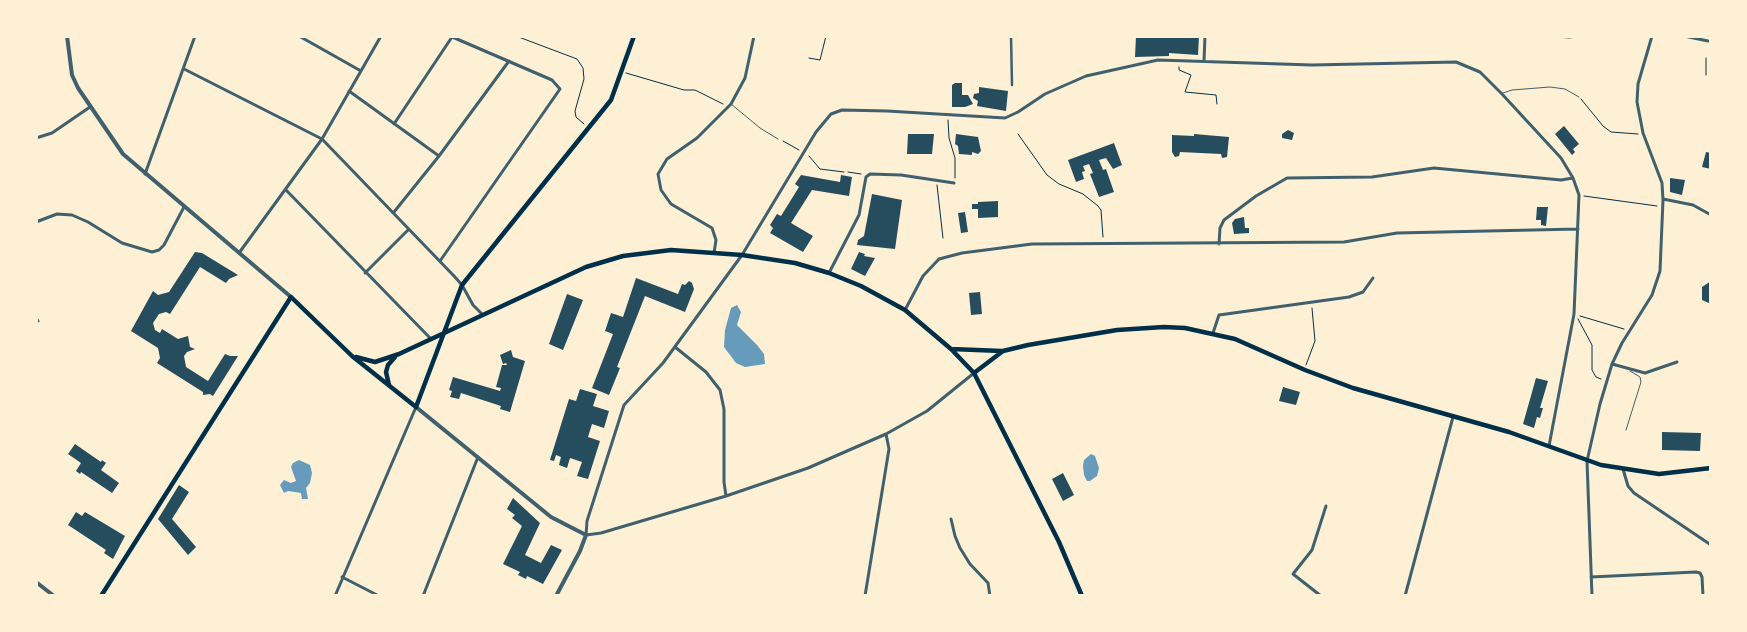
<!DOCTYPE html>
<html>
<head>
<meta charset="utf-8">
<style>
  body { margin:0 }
  #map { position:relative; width:1747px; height:632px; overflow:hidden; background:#fdf0d5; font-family:"DejaVu Sans",sans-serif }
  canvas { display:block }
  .frame { position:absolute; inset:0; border:38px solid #fdf0d5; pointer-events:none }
</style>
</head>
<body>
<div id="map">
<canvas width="1747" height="632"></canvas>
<div class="frame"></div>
</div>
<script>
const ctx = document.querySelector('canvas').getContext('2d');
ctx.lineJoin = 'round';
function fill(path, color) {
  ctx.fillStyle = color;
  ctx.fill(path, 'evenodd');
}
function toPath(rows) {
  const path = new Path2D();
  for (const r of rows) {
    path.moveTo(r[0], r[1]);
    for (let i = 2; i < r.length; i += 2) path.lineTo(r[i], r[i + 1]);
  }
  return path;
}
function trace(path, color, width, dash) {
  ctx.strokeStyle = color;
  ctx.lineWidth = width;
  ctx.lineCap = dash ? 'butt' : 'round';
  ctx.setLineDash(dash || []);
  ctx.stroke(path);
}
fill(toPath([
  [737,305,741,312,737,325,757,345,764,354,765,364,745,367,736,363,724,347,725,330,731,308],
  [1091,454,1095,456,1099,468,1097,476,1090,481,1087,481,1084,475,1083,466,1084,460],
  [299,460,310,465,312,473,310,483,306,488,308,499,302,499,301,493,288,491,284,493,280,485,284,480,291,483,296,481,291,467,293,463]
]), '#669bbc');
fill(toPath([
  [1136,36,1199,36,1198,55,1169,53,1169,56,1135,57],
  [955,83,962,83,962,95,968,95,973,104,965,107,952,107,952,85],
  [979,87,1008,91,1006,111,977,106,978,101,973,98,974,94,979,93],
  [1564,126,1579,144,1573,149,1575,152,1572,155,1555,134],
  [1288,130,1294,133,1292,140,1282,138,1282,134],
  [908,134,934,134,932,154,907,154],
  [956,134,978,137,981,151,978,154,972,152,972,155,959,154,958,146,955,144],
  [1194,134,1229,137,1227,157,1222,158,1221,154,1180,152,1179,156,1175,157,1172,152,1172,135,1194,136],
  [1114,143,1122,165,1113,169,1106,158,1099,160,1103,170,1106,169,1114,192,1099,197,1090,174,1093,173,1089,164,1083,166,1085,171,1082,172,1084,179,1076,182,1068,160],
  [1706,152,1711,153,1711,169,1702,167],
  [801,175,840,182,841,175,852,177,849,196,812,190,791,223,813,236,803,252,770,233,773,228,770,225,777,214,781,216,799,187,795,184],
  [1670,178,1685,180,1682,195,1670,192],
  [872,194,902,200,895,249,857,245,858,240,864,236],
  [998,201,998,217,978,218,978,209,972,209,972,204,978,204,978,202],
  [1537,207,1548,207,1546,226,1541,225,1541,220,1536,220],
  [965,212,968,232,961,233,958,213],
  [1244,217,1245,228,1249,228,1249,233,1234,234,1232,223,1235,219],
  [195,252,202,253,238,275,229,279,226,283,200,267,170,314,166,312,159,314,153,323,155,330,160,333,162,329,178,339,188,336,190,347,195,349,187,352,184,356,186,367,208,381,225,354,230,356,238,356,213,396,210,394,203,395,203,392,157,363,160,358,158,348,131,331,153,291,158,295,169,292],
  [859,252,865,254,864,256,875,258,865,276,851,269],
  [636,278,678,294,682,284,685,285,689,281,692,283,694,289,685,312,645,296,617,367,620,368,609,395,592,388,613,334,605,331,611,313,623,317],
  [1711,281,1711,304,1702,300,1702,287],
  [980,292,982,314,971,315,969,293],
  [567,294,583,300,563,350,549,344],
  [511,350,513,357,525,361,510,412,500,409,501,406,461,393,459,399,450,397,452,391,449,390,453,377,500,391,501,388,496,387,502,365,507,365,506,363,503,364,500,355],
  [1536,378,1548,381,1540,408,1543,408,1540,418,1537,417,1534,428,1523,424],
  [1283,387,1300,392,1296,405,1279,401],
  [580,389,597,394,593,406,609,411,604,428,592,424,588,437,600,441,588,479,577,476,582,462,570,458,567,468,559,465,561,457,556,455,554,461,550,460,569,399,576,401],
  [1662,432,1701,433,1700,451,1662,450],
  [75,444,101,462,102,460,106,463,101,470,119,483,112,493,81,472,80,474,76,471,81,463,68,454],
  [1063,473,1074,495,1063,501,1052,479],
  [179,485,189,492,172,519,196,547,188,555,158,519],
  [513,498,540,523,525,555,541,563,551,545,562,550,543,584,527,576,526,579,518,575,520,572,503,564,522,526,512,518,515,515,507,509],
  [76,512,82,516,85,512,125,536,113,559,104,553,106,550,68,525]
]), '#264d5e');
trace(toPath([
  [516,36,577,59,583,68,584,79,575,111,576,117,584,124],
  [809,58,820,60,826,36],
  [1706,58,1706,75],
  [1179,67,1179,70,1191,75,1185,92,1216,95,1217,104],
  [626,73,684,90,695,90,723,104],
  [1581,99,1603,126,1611,132,1638,134],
  [948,120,949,138,955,158,955,178],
  [1018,134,1047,175,1059,184,1083,194,1098,206,1101,210,1103,237],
  [783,141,799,150],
  [809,156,820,169,844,172],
  [848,172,861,174],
  [937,185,943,238],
  [1584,196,1657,206],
  [1580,316,1624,329],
  [1578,319,1592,345,1592,370,1596,377,1601,379],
  [1306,365,1315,341,1312,308]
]), '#003049', 1);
trace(toPath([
  [1542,36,1569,38,1588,36],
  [1503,93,1512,90,1550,87,1565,89,1579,97],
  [731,104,760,128,778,139],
  [1626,430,1641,382,1640,377,1630,371]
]), '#3f606c', 1);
trace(toPath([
  [1011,36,1012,85]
]), '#3f606c', 2.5);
trace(toPath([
  [299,36,361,71],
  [1684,36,1708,41],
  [1204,61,1205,36],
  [184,69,322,139,454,276,462,285,473,305,483,315],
  [349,91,439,156],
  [394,124,452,37],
  [36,138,52,133,90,107],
  [145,174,195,36],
  [286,190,431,339],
  [1663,199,1693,205,1711,215],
  [394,212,439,156,509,61],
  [36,222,57,214,72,215,88,222,122,243,152,252,159,250,164,245,184,207],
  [1219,244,1220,228,1224,220,1256,196,1287,178,1372,177,1434,168,1561,180,1573,178],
  [239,253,322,139,381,36],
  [714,253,716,240,712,228,671,204,661,190,658,174,667,159,697,138,731,104,745,78,754,36],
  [440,261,560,89,552,80,450,36],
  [365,273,409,229],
  [829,273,859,215,866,177,870,174,901,175,954,183],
  [905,310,923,276,939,259,962,253,1032,244,1344,242,1397,233,1578,229],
  [36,318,38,321],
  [1213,333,1219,315,1349,297,1363,292,1373,278],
  [675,347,706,372,720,390,724,409,724,482,726,496],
  [1612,364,1645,373,1677,362],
  [974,373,927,411,886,434,808,468,726,496,601,533,586,535,587,521,624,405,663,363,742,255,816,132,831,114,842,110,887,111,1005,118,1018,112,1045,94,1086,76,1158,60,1312,65,1456,62,1480,72,1502,94,1561,158,1573,178,1579,195,1574,314,1549,446],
  [1623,469,1628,486,1634,493,1711,545],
  [951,519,955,536,960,548,970,564,988,583,990,596],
  [342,577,379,596],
  [1591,577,1696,572,1700,573,1702,577,1703,596],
  [335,596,416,407],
  [423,596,478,457],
  [865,596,889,449,886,434],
  [1321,596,1293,574,1312,550,1326,506],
  [1405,596,1453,417],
  [1592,596,1587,461,1600,404,1612,364,1622,343,1652,295,1660,271,1663,200,1662,183,1643,133,1637,102,1638,84,1652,36]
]), '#3f606c', 3);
trace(toPath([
  [67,36,72,75,78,88,123,154,291,297],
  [416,407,551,517,586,535,580,551,556,596],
  [36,582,54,596]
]), '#3f606c', 4);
trace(toPath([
  [951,349,1002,351],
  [356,357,375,362,399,354,586,267,623,256,671,250,742,255,795,263,829,273,861,286,905,310,951,349,974,373,1059,542,1082,596],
  [974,373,1003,351,1028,345,1117,330,1164,327,1185,328,1235,339,1305,370,1353,388,1509,432,1601,465,1659,474,1711,468],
  [389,385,386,372,388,365,395,357],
  [101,596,291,297,352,356,416,407,462,285,611,100,634,36]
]), '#003049', 4.5);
</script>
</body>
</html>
